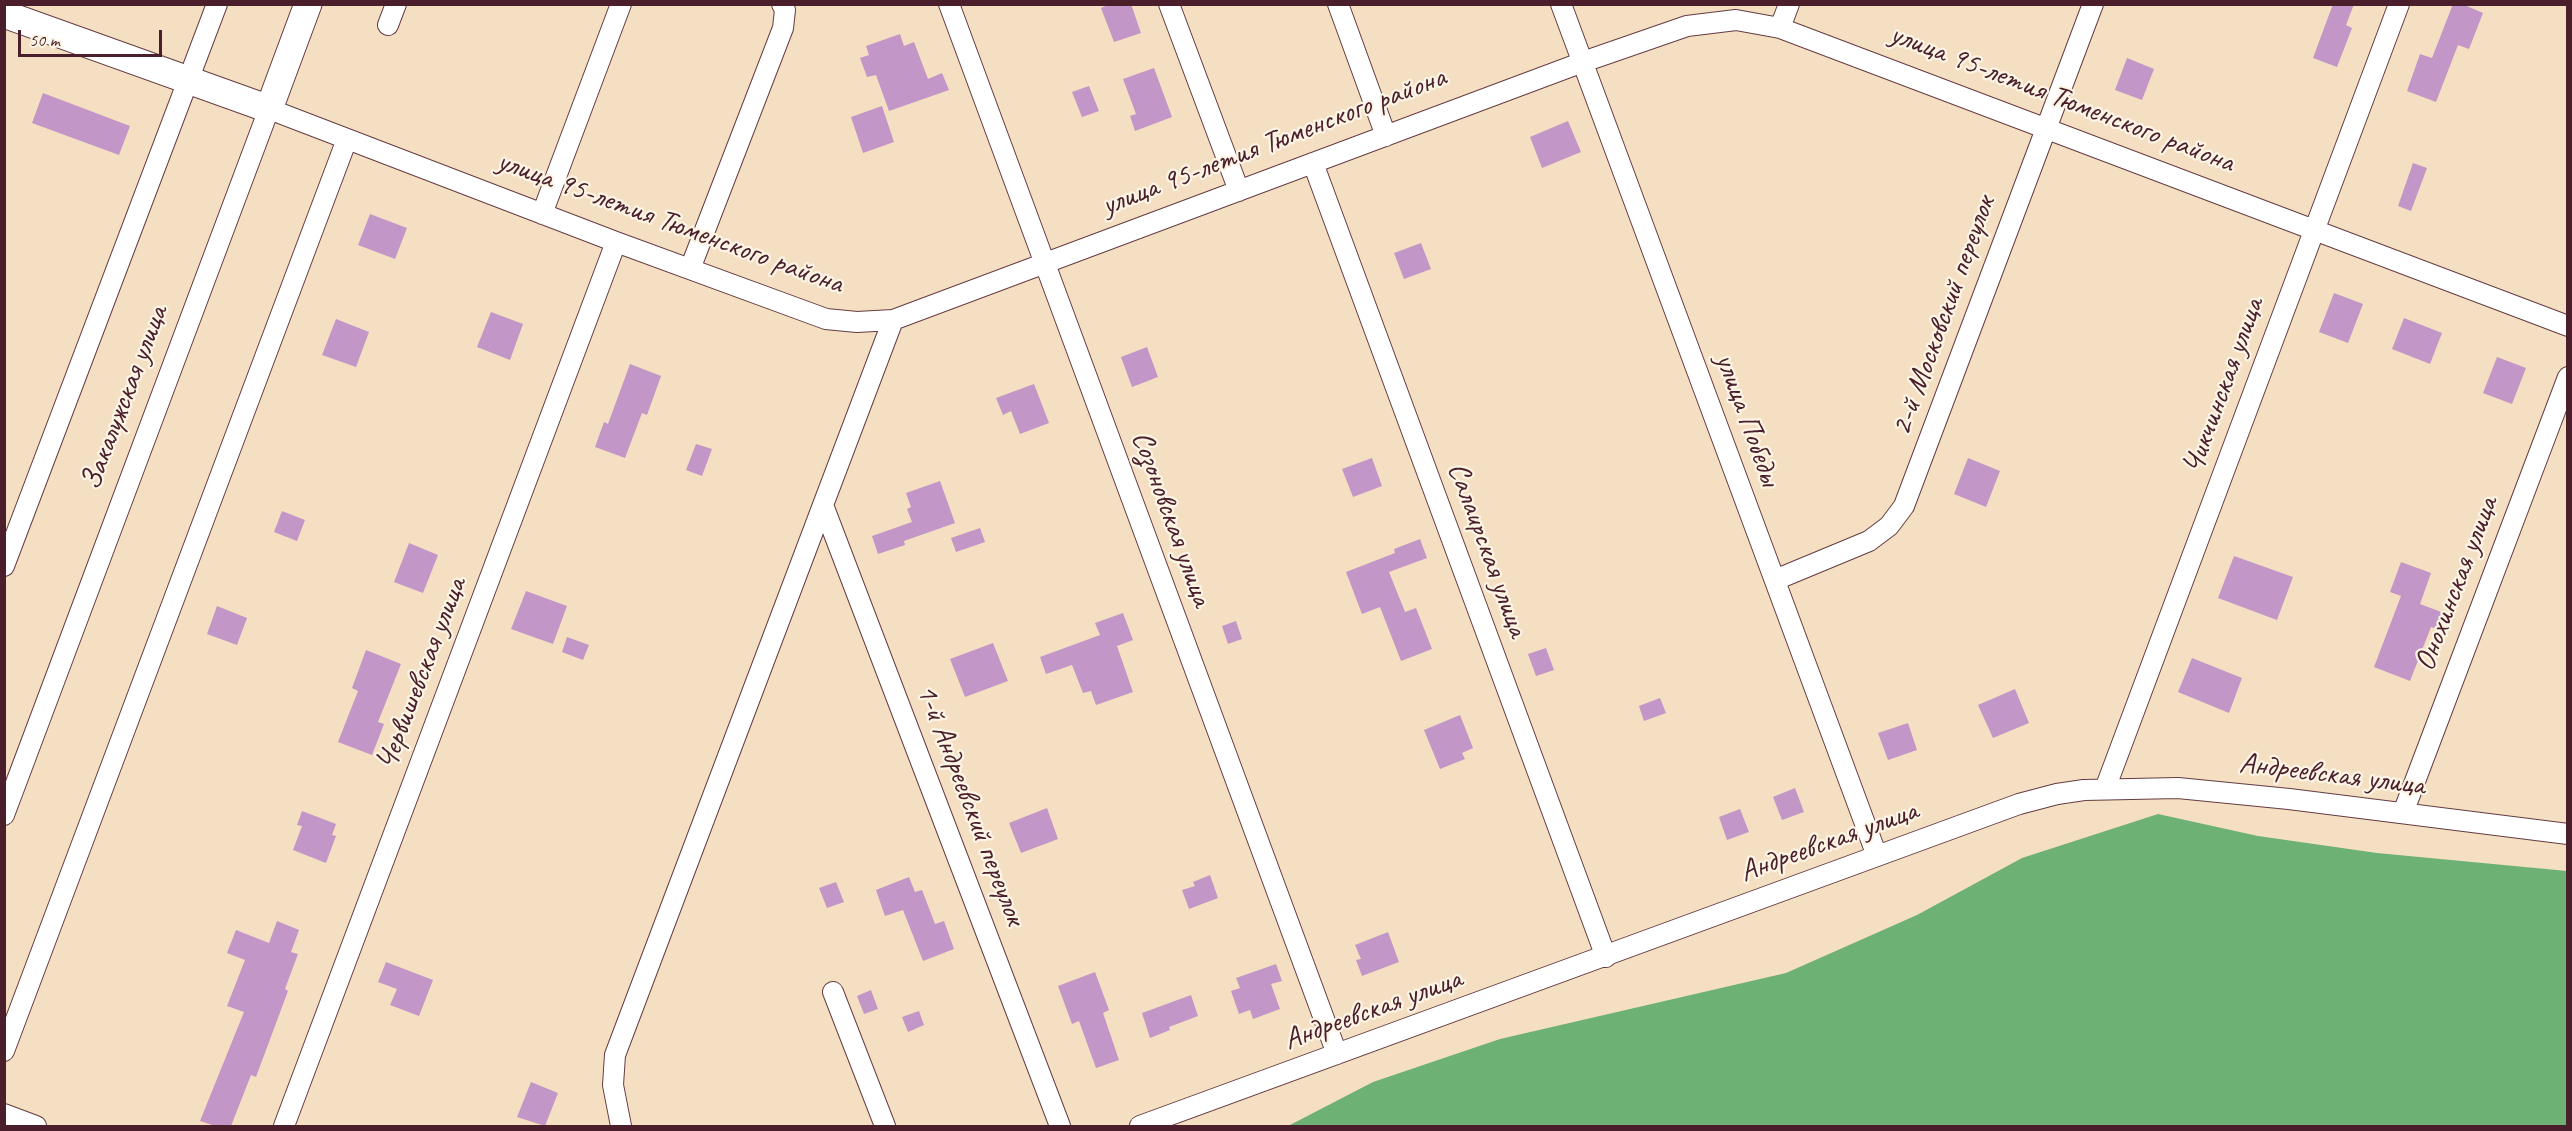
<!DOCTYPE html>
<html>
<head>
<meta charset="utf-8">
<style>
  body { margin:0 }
  #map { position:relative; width:2572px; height:1131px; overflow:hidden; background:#f5dfc2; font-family:Caveat,sans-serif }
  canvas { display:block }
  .frame { position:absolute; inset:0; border:6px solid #4a1f2b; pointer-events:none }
  .scale { position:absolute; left:18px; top:30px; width:144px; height:27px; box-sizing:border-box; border:3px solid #4a1f2b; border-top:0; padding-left:8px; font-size:18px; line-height:21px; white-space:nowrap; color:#4a1f2b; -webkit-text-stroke:4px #fcf5e5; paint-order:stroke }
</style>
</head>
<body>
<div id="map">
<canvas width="2572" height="1131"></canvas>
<div class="frame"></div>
<div class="scale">50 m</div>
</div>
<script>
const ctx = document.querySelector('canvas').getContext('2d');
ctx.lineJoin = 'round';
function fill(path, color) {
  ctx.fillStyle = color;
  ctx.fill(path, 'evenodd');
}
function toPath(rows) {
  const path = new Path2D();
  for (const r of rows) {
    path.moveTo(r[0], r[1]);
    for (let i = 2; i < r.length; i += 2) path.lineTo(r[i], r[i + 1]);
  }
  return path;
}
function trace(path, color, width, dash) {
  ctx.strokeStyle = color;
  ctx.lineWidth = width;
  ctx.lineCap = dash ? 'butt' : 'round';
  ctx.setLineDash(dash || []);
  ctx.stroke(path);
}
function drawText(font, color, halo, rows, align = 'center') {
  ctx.font = font + ' Caveat,sans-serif';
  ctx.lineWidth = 4.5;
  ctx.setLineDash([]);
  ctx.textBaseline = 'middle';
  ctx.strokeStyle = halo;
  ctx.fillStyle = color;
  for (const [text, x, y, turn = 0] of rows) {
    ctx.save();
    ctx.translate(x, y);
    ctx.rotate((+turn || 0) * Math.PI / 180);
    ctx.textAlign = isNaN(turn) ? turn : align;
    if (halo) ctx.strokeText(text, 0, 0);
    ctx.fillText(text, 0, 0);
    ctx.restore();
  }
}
fill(toPath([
  [2158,814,2258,836,2377,853,2567,871,2567,1126,1288,1126,1373,1082,1500,1039,1786,973,1917,915,2022,858]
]), '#6db175');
fill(toPath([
  [1110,4,1131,4,1141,33,1114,42,1101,8],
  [2333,4,2354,4,2346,25,2352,28,2337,67,2313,58],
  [2453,4,2462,4,2483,13,2469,49,2458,45,2436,102,2407,91,2420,54,2432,58],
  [900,34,904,46,914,42,928,79,942,73,949,90,889,111,876,75,867,77,860,58,869,55,866,46],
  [2127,58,2154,69,2142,100,2115,90],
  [1154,68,1172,117,1135,131,1130,116,1136,114,1123,79],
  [1089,86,1099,111,1082,117,1072,92],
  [43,93,130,126,119,155,32,123],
  [882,106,894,142,863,153,851,117],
  [1568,121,1581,152,1542,168,1530,137],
  [2413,163,2427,168,2411,211,2398,206],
  [370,214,407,228,395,259,358,245],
  [1421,243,1431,269,1404,279,1394,253],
  [2334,293,2363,304,2348,343,2319,332],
  [491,312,523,324,510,360,477,347],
  [2404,318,2442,333,2430,364,2392,349],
  [336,319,369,332,356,367,322,355],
  [1147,347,1158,377,1132,387,1121,357],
  [2497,357,2526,368,2512,404,2483,393],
  [630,364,661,376,647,415,642,413,625,458,595,447,604,422,608,424],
  [1034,384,1049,423,1020,434,1011,411,1003,415,996,398],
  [696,444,712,449,702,476,686,470],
  [1372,458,1382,486,1353,497,1342,469],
  [1968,458,2000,471,1986,507,1954,494],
  [940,481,955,523,904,541,905,545,878,554,872,536,912,522,907,509,911,507,906,493],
  [282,511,305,520,297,541,274,532],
  [980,528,985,542,956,552,951,538],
  [1420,539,1427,558,1389,572,1405,612,1416,608,1432,649,1401,661,1380,607,1362,614,1346,572,1395,553,1394,549],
  [409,543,438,555,423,593,394,582],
  [2234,556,2293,577,2277,620,2218,598],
  [2401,562,2431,573,2420,604,2444,613,2438,629,2431,627,2410,681,2374,667,2401,596,2390,592],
  [526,591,567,606,553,644,511,629],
  [217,606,247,618,237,645,207,634],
  [1123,613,1133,640,1117,646,1133,692,1096,705,1091,691,1083,693,1072,665,1046,674,1040,657,1100,635,1095,623],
  [1236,621,1242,639,1228,644,1222,626],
  [567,637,589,645,583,660,562,652],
  [993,643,1008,681,965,697,950,659],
  [1546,648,1554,670,1536,676,1528,654],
  [366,650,401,664,378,722,384,724,372,755,338,742,358,691,352,688],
  [2192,658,2242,678,2229,713,2178,692],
  [2015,689,2029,723,1993,738,1978,705],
  [1660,698,1666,713,1644,721,1639,706],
  [1460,715,1473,748,1462,753,1465,759,1440,769,1424,730],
  [1908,723,1917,750,1888,760,1878,733],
  [1795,788,1804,812,1782,820,1773,797],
  [1047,808,1058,839,1021,853,1009,823],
  [1740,809,1749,832,1727,840,1719,817],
  [302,811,336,824,332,835,336,836,326,863,293,850,302,826,297,825],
  [1210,875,1218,898,1189,909,1182,890,1195,886,1193,882],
  [909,877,915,892,922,890,935,924,944,921,954,949,923,961,903,910,885,916,876,890],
  [836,882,844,902,827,908,819,888],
  [277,921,299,930,291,952,298,954,285,989,288,991,256,1077,251,1075,231,1126,215,1126,200,1121,244,1012,227,1006,245,960,227,953,236,930,269,943],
  [1388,932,1399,962,1362,976,1356,960,1361,959,1355,945],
  [386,962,433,980,419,1016,390,1005,397,989,378,982],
  [1276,964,1282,981,1271,984,1280,1009,1253,1019,1250,1010,1239,1014,1231,991,1240,988,1236,978],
  [1095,972,1109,1010,1103,1013,1119,1060,1096,1068,1079,1021,1072,1024,1058,986],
  [871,990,878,1009,864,1014,857,996],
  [1191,995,1198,1016,1169,1027,1170,1030,1150,1038,1142,1013],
  [919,1011,924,1025,908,1032,902,1017],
  [531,1082,558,1093,545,1126,517,1117]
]), '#c296c6');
const street = toPath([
  [949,4,1337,1054],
  [1169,4,1239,191],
  [1338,4,1386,136],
  [1561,4,1877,856],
  [388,25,396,4],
  [1780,28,1789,4],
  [1313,163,1606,957],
  [542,214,621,4],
  [690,269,783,28,785,10,782,4],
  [893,320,823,505,1060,1126],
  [4,566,217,4],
  [1775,580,1869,541,1889,526,1904,506,2093,4],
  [2105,789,2399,4],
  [2403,813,2568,377],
  [4,815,269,109,616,242,826,319,857,322,893,320,1583,62,1687,26,1736,20,1780,28,2568,326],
  [833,992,885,1126],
  [4,1051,347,139],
  [4,1114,36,1126],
  [284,1126,616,242],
  [621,1126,613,1085,615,1055,823,505],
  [1140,1126,2019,804,2057,794,2084,790,2178,788,2289,799,2568,834]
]);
const secondary = toPath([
  [4,14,269,109,308,4]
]);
trace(street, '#643c42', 22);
trace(secondary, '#643c42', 29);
trace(street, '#fff', 20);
trace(secondary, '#fff', 27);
drawText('30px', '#4a1f2b', '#fcf5e5', [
  ["улица 95-летия Тюменского района",2062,99,21],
  ["улица 95-летия Тюменского района",1274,142,-21],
  ["улица 95-летия Тюменского района",670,223,20],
  ["2-й Московский переулок",1944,316,-70],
  ["Чикчинская улица",2224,386,-70],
  ["Закалужская улица",125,398,-69],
  ["улица Победы",1747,420,70],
  ["Созоновская улица",1171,519,70],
  ["Салаирская улица",1487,550,70],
  ["Онохинская улица",2457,584,-69],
  ["Червишевская улица",422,674,-69],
  ["Андреевская улица",2332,775,7],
  ["1-й Андреевский переулок",970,805,69],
  ["Андреевская улица",1829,842,-20],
  ["Андреевская улица",1373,1010,-20]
]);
</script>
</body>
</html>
